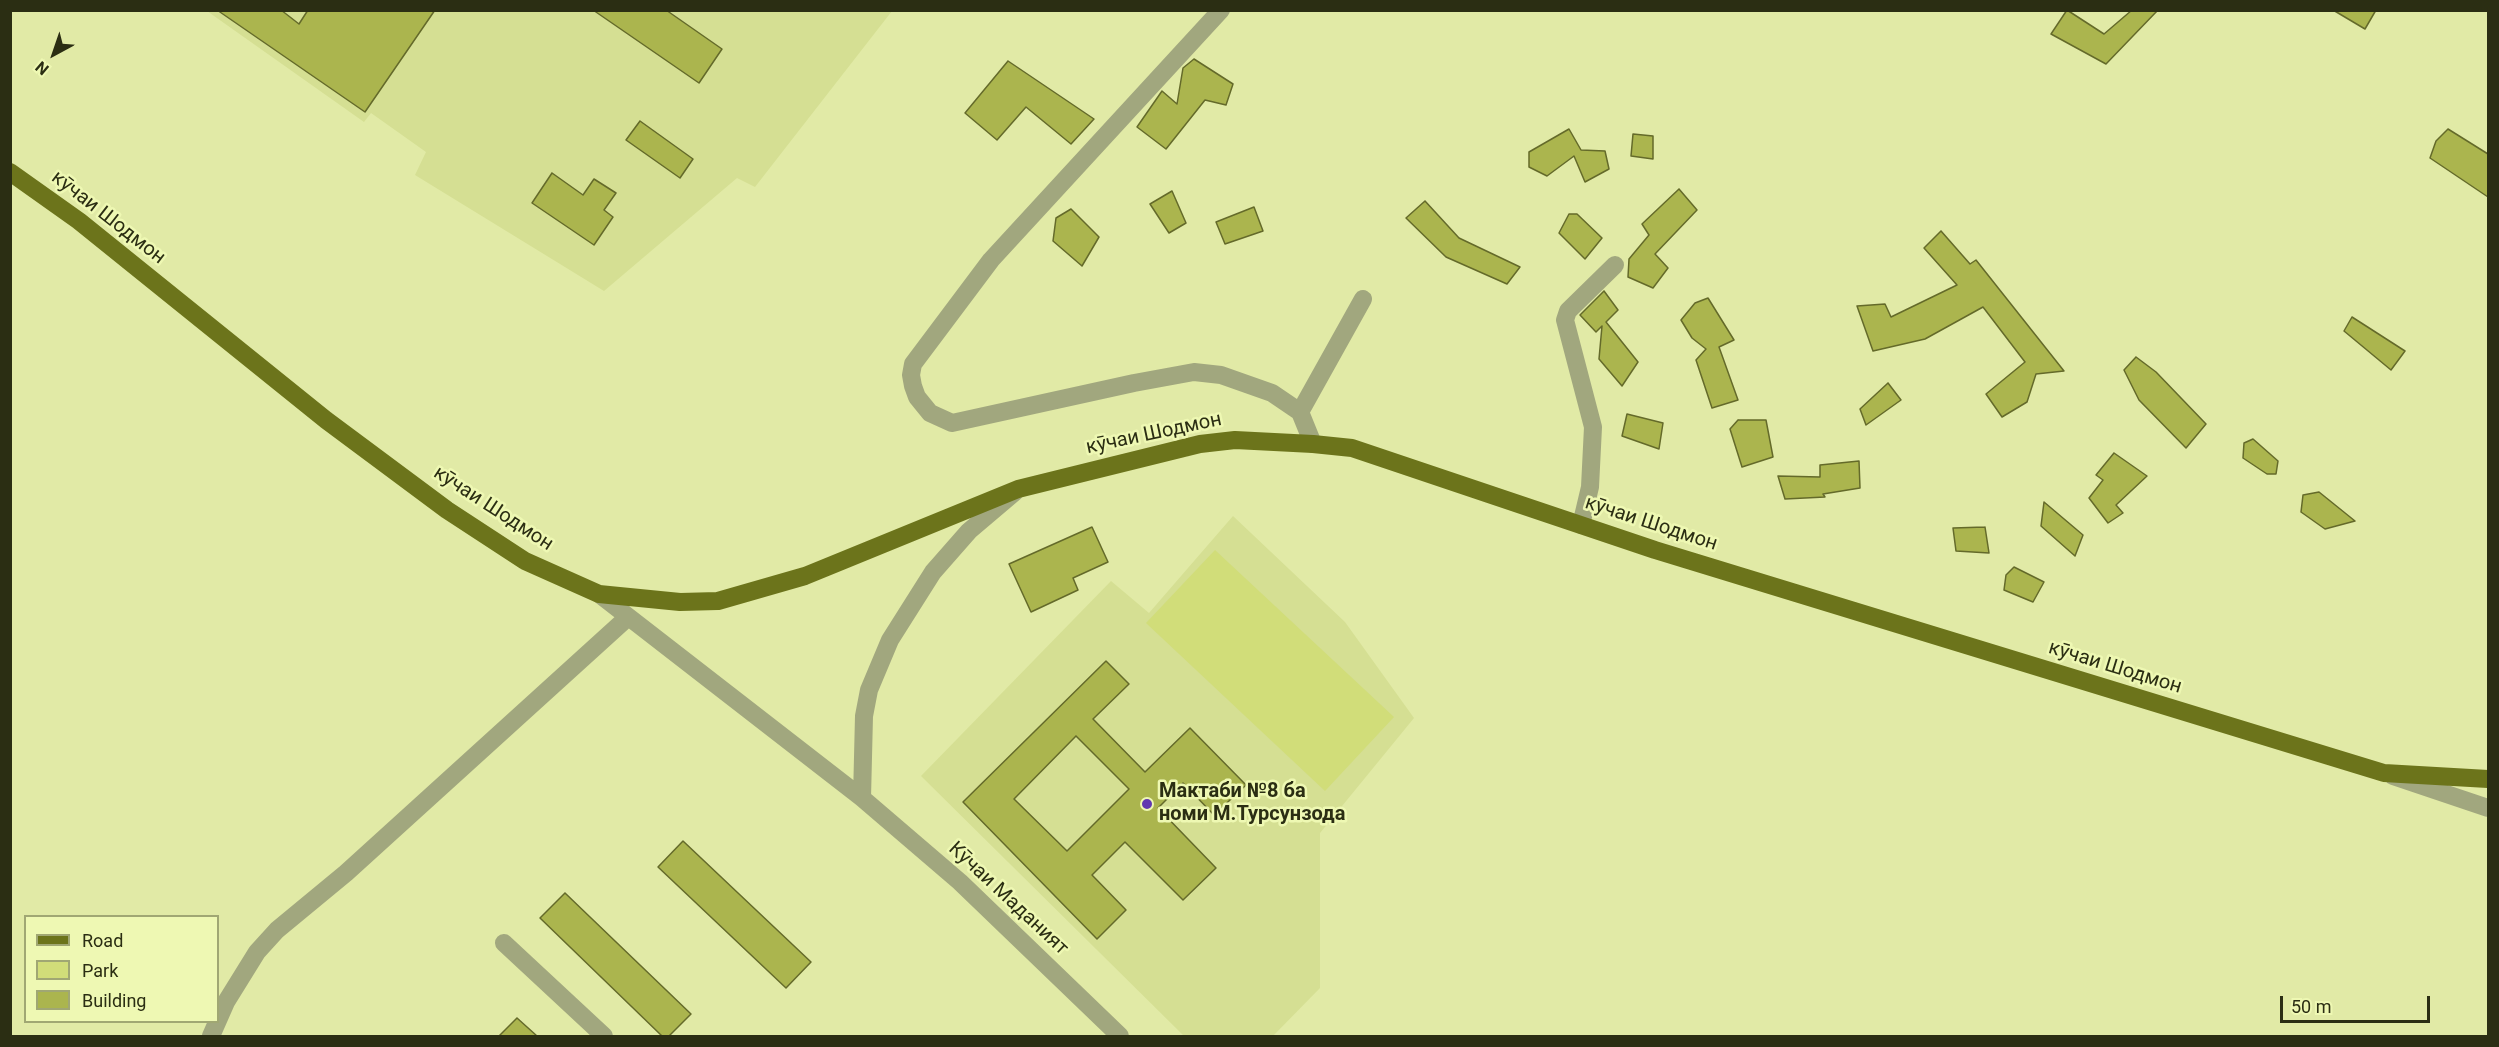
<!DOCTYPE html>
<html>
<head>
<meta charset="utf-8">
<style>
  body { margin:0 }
  #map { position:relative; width:2499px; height:1047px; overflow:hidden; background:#e1eaa6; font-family:Roboto,sans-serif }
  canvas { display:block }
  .frame { position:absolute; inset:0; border:12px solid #2b2e13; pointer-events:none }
  .legend { position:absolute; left:24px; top:915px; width:195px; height:108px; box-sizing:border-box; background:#eef8b3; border:2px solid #a0a773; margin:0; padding:8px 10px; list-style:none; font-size:18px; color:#2b2e13 }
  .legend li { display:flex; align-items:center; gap:12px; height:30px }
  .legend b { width:30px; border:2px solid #a0a773 }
  .north { position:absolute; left:24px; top:24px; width:60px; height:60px; -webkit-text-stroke:4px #eef8b3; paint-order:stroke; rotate:220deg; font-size:16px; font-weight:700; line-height:24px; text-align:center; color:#2b2e13 }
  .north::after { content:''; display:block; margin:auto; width:21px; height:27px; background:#2b2e13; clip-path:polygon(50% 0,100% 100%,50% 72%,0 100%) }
  .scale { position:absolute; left:2280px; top:996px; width:150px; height:27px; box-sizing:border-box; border:3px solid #2b2e13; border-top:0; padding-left:8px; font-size:18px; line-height:21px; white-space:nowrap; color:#2b2e13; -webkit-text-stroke:4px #eef8b3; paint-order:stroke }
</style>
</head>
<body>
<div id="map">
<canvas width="2499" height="1047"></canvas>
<div class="frame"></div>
<ul class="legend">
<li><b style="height:8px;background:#6c741b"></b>Road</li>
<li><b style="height:16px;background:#d1dd79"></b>Park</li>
<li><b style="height:16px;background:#abb54e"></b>Building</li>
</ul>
<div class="north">N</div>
<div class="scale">50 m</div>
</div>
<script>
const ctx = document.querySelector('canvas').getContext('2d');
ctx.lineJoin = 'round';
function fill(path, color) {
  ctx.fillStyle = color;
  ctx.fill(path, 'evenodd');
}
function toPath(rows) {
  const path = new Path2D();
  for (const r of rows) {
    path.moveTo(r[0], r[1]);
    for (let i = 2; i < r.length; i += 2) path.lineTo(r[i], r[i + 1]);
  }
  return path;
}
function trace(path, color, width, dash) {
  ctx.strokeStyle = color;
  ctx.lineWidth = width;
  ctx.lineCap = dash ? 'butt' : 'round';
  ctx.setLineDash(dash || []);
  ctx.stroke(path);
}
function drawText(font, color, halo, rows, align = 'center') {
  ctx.font = font + ' Roboto,sans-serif';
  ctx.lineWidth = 5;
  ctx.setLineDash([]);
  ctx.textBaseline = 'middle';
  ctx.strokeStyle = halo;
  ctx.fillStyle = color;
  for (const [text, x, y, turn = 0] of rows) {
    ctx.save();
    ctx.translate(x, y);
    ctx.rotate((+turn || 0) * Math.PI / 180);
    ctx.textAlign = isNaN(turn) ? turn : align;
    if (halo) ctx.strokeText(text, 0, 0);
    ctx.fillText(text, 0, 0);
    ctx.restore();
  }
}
fill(toPath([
  [207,11,892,11,755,187,737,178,604,291,415,175,426,152,371,113,364,122],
  [1233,516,1345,622,1414,718,1320,833,1320,988,1273,1036,1184,1036,921,776,1111,581,1149,613]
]), '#d5df93');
fill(toPath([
  [1215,550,1394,717,1325,791,1146,623]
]), '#d1dd79');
const building = toPath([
  [217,10,281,10,299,24,308,10,435,10,365,112,217,10],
  [593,10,666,10,722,49,699,83,593,10],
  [2067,10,2104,34,2132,10,2158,10,2106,64,2051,34,2067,10],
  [2333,10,2376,10,2365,29,2333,10],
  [1194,59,1233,84,1226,105,1205,100,1166,149,1137,127,1162,91,1177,104,1183,68,1194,59],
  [1008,61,1094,119,1071,144,1026,107,997,140,965,113,1008,61],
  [640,121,693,159,680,178,626,140,640,121],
  [1569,129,1581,150,1605,151,1609,169,1585,182,1574,156,1547,176,1529,167,1529,152,1569,129],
  [2448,129,2488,154,2488,197,2430,158,2436,141,2448,129],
  [1633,134,1653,136,1653,159,1631,156,1633,134],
  [552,173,583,195,594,179,616,193,604,210,613,217,594,245,532,203,552,173],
  [1679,189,1697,210,1655,254,1668,268,1653,288,1628,277,1629,259,1649,235,1642,224,1679,189],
  [1172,191,1186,223,1169,233,1150,204,1172,191],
  [1425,201,1459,238,1520,267,1507,284,1446,257,1406,218,1425,201],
  [1254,207,1263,231,1225,244,1216,222,1254,207],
  [1071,209,1099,237,1082,266,1053,241,1056,218,1071,209],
  [1569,214,1577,214,1602,238,1585,259,1559,233,1569,214],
  [1941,231,1970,264,1976,260,2064,371,2036,374,2027,402,2002,417,1986,394,2025,362,1983,307,1925,339,1873,351,1857,306,1885,304,1891,317,1957,285,1924,248,1941,231],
  [1604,291,1618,310,1606,322,1638,362,1622,386,1599,359,1602,326,1596,332,1580,315,1604,291],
  [1708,298,1734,340,1719,347,1738,400,1712,408,1696,360,1706,349,1692,338,1681,320,1695,303,1708,298],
  [2352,317,2405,351,2391,370,2344,331,2352,317],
  [2136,357,2156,372,2206,424,2186,448,2139,400,2124,370,2136,357],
  [1888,383,1901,400,1866,425,1860,409,1888,383],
  [1627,414,1663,423,1659,449,1622,436,1627,414],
  [1738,420,1766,420,1773,457,1742,467,1730,429,1738,420],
  [2253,439,2278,461,2276,474,2267,474,2243,458,2244,443,2253,439],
  [2114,453,2147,476,2116,505,2123,513,2108,523,2089,498,2103,480,2096,475,2114,453],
  [1859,461,1860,488,1823,494,1825,497,1785,499,1778,476,1820,477,1820,465,1859,461],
  [2319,492,2355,521,2325,529,2301,512,2303,495,2319,492],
  [2044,502,2083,535,2075,556,2041,526,2044,502],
  [1092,527,1108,562,1073,578,1078,590,1031,612,1009,564,1092,527],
  [1985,527,1989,553,1956,551,1953,528,1985,527],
  [2014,567,2044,582,2033,602,2004,590,2006,575,2014,567],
  [1106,661,1129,684,1093,719,1145,772,1190,728,1246,785,1214,815,1183,783,1158,808,1216,868,1183,900,1125,842,1092,875,1126,910,1097,939,963,802,1106,661],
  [1076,736,1129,789,1067,851,1014,799,1076,736],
  [683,841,811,962,786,988,658,867,683,841],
  [565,893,691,1014,669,1036,662,1036,540,918,565,893],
  [517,1018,537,1036,499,1036,517,1018]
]);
fill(building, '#abb54e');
trace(building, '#646a2a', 1.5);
trace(toPath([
  [1221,10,991,260,913,364,911,375,913,386,917,397,930,413,952,423,1134,383,1194,372,1221,375,1272,393,1300,412,1313,444],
  [1300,412,1363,299],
  [1581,525,1590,487,1593,427,1565,320,1568,311,1615,265],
  [599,594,862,798,960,882,1120,1036],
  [2393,776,2488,808],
  [862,798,864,716,869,690,890,640,933,572,969,531,1015,492],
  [504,943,604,1036],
  [211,1036,226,1002,257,952,277,930,346,873,627,618]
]), '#a1a77e', 18);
trace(toPath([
  [10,172,79,221,326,420,447,510,525,561,599,594,680,602,718,601,805,576,1018,489,1200,444,1235,440,1313,444,1352,448,1655,550,2384,773,2488,779]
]), '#6c741b', 18);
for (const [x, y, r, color] of [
  [1147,804,6,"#6238b0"]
]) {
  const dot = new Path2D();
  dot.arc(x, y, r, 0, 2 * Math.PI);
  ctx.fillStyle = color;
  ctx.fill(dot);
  trace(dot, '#eef8b3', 2);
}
drawText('20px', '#2b2e13', '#eef8b3', [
  ["кӯчаи Шодмон",108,218,38],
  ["кӯчаи Шодмон",1154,434,-12],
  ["кӯчаи Шодмон",493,509,33],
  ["кӯчаи Шодмон",1651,524,18],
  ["кӯчаи Шодмон",2115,668,17],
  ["Кӯчаи Маданият",1008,899,43]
]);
drawText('bold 20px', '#2b2e13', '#eef8b3', [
  ["Мактаби №8 ба",1159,792],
  ["номи М.Турсунзода",1159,815]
], 'left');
</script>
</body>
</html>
